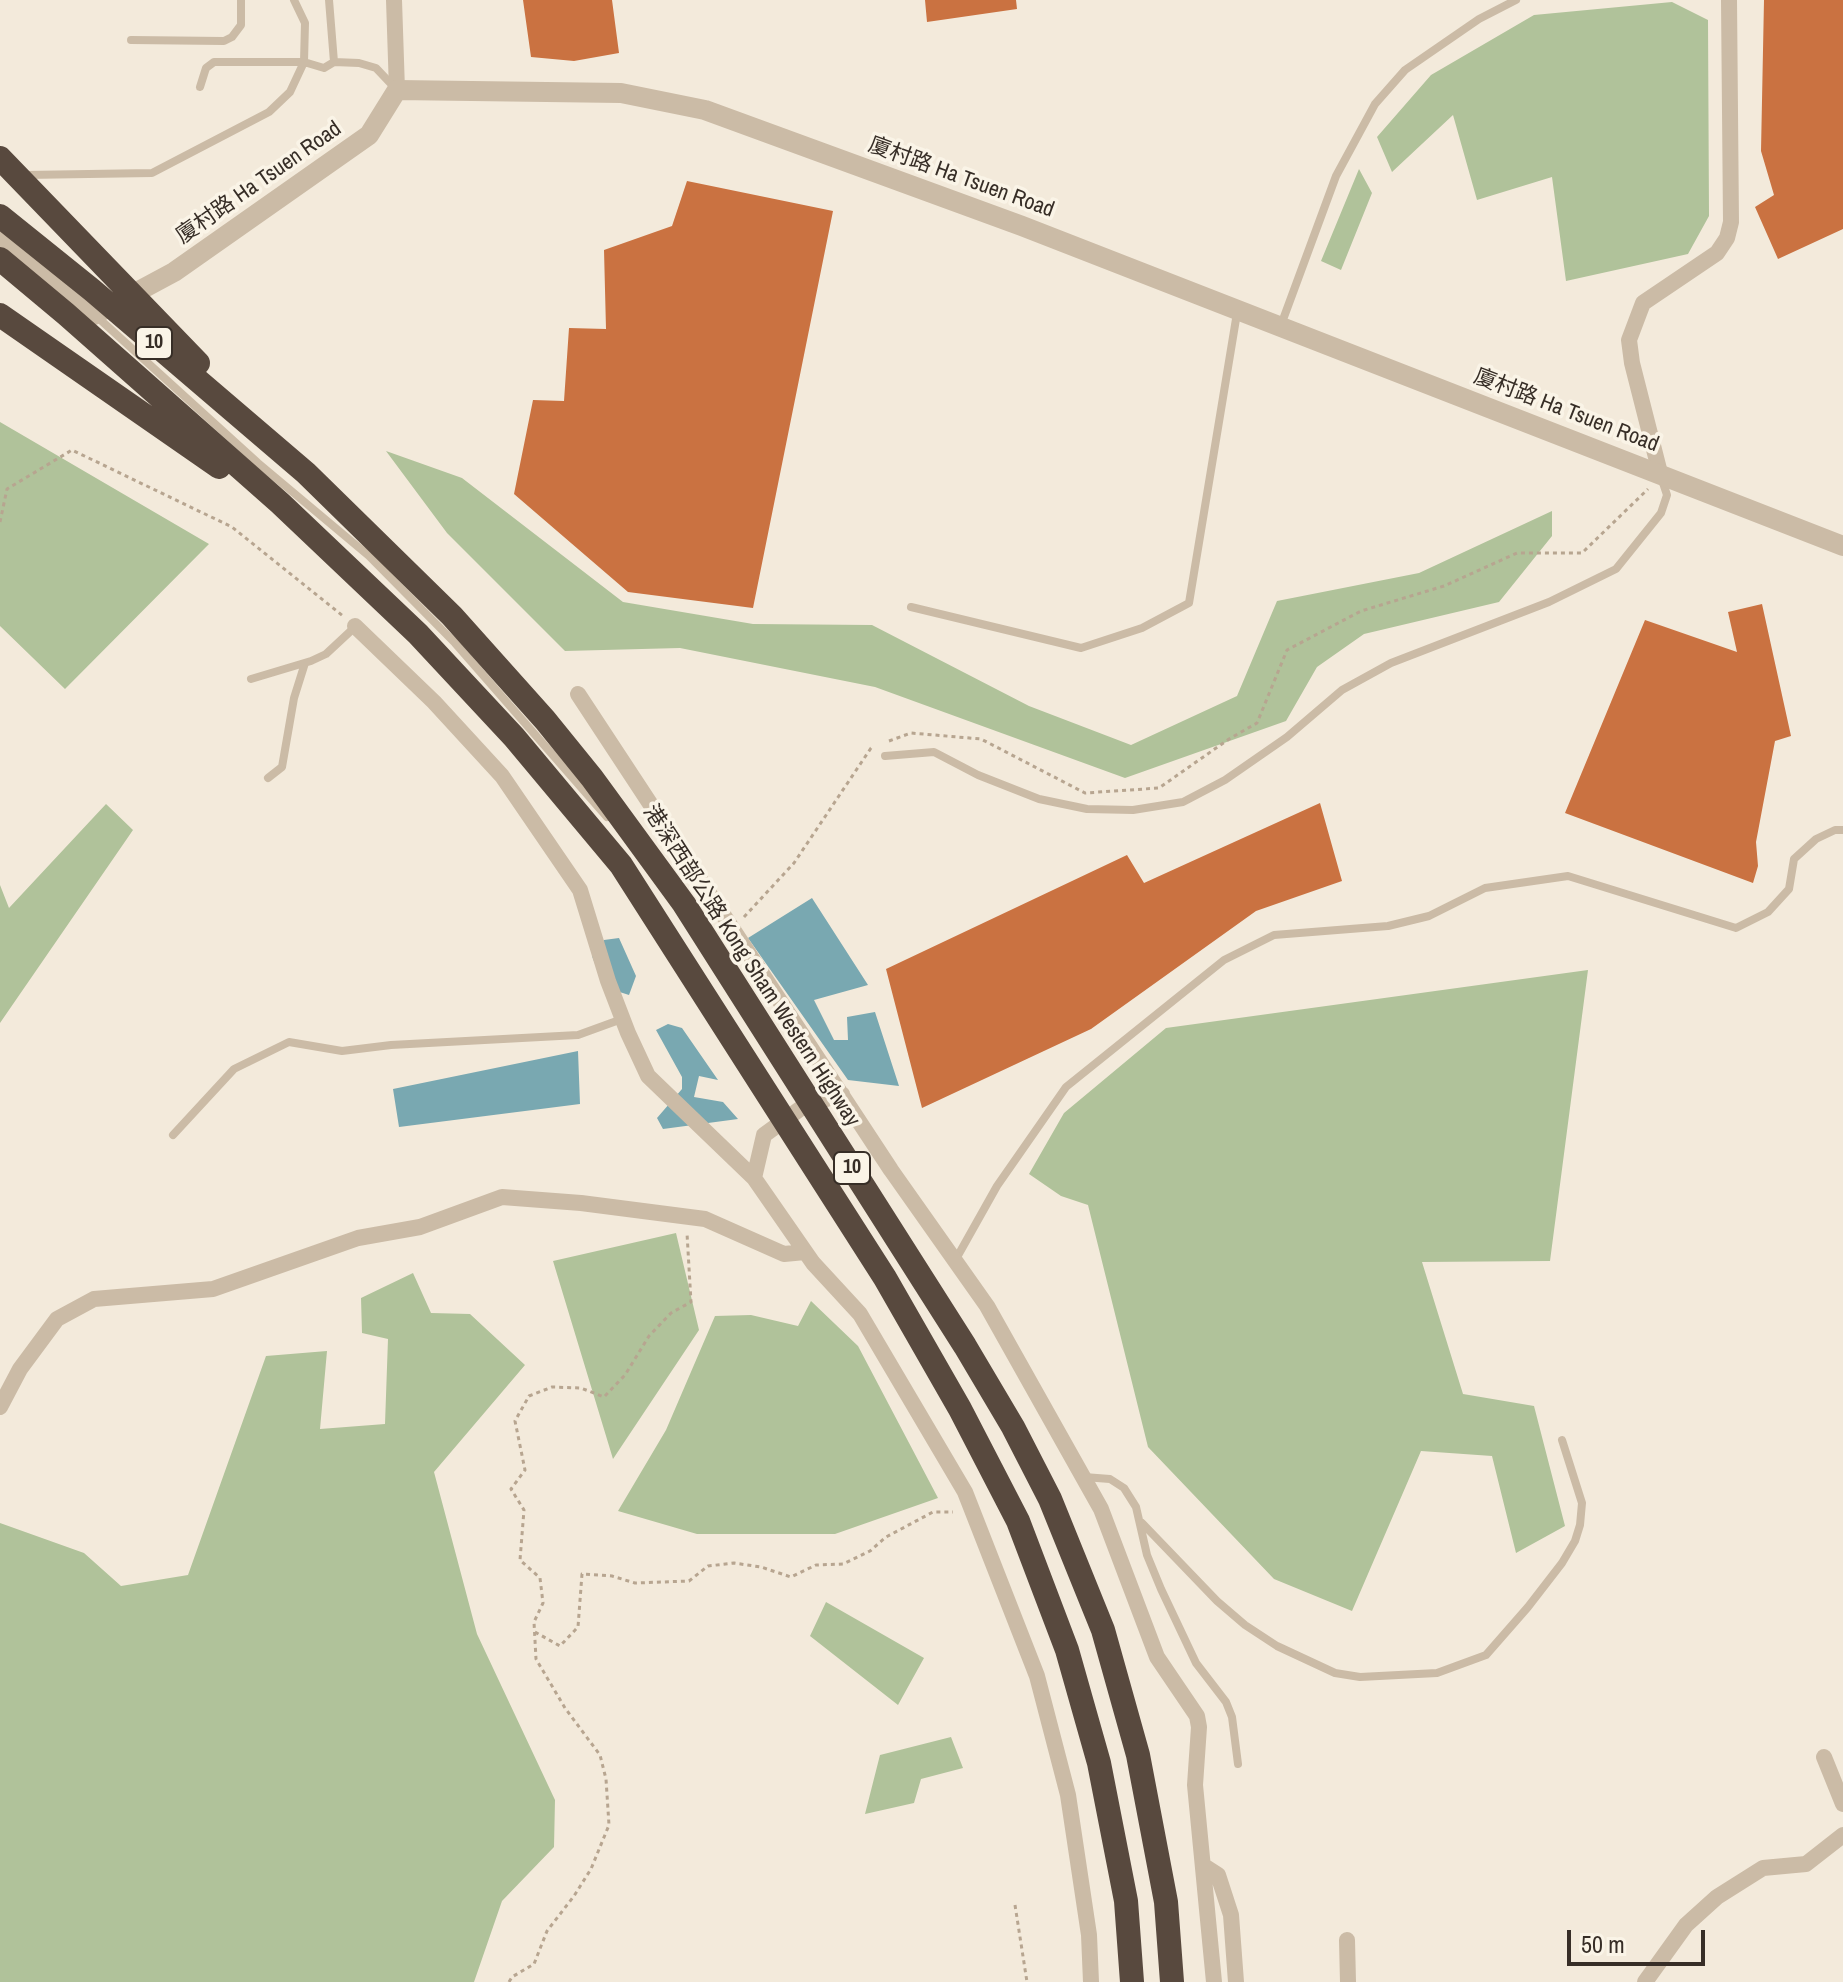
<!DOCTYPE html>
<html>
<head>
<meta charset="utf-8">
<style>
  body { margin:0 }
  #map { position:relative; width:1843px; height:1982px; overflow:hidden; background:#f3eadb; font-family:"Archivo Narrow",sans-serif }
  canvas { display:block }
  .scale { position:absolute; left:1567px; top:1930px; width:138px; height:36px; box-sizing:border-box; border:4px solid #372e27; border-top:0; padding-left:10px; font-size:24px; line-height:28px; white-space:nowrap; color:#372e27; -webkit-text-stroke:6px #faf4e7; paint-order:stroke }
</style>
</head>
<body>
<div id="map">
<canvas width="1843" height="1982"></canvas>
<div class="scale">50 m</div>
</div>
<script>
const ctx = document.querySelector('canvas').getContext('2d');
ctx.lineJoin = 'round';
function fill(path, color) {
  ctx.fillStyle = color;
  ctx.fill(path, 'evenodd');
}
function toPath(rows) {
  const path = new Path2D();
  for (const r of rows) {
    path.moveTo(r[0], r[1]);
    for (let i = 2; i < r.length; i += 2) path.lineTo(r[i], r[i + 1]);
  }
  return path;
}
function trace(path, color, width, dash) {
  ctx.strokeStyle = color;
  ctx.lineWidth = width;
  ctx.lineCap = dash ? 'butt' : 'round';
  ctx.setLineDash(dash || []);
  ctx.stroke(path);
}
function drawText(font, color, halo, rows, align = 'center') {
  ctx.font = font + ' "Archivo Narrow","Noto Sans SC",sans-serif';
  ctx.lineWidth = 7;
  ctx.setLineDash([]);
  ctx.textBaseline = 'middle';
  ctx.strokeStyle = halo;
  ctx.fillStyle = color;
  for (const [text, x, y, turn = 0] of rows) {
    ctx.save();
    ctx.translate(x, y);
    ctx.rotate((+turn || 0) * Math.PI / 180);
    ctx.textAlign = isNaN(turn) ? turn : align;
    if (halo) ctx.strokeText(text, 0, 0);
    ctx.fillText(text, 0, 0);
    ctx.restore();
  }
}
fill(toPath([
  [1672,2,1708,20,1709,216,1688,254,1566,281,1552,177,1477,200,1453,115,1392,172,1377,137,1431,75,1534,15],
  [1359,169,1372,193,1341,270,1321,261],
  [0,422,209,544,65,689,0,626],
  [386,451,462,478,623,602,753,624,872,625,1029,706,1131,745,1237,696,1277,601,1419,573,1552,511,1552,536,1499,602,1364,634,1317,667,1286,721,1125,778,875,687,680,648,565,651,447,533],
  [106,804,133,830,0,1023,0,885,9,908],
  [1588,970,1550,1261,1422,1262,1463,1394,1534,1406,1565,1526,1516,1553,1492,1456,1421,1451,1352,1611,1274,1579,1148,1447,1088,1205,1061,1196,1029,1174,1064,1113,1166,1028],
  [676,1233,699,1330,613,1459,553,1261],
  [413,1273,431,1313,470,1314,525,1365,434,1472,477,1634,555,1800,554,1847,502,1901,474,1982,0,1982,0,1523,84,1553,121,1586,188,1575,266,1356,327,1351,320,1429,385,1424,388,1339,362,1333,361,1298],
  [811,1301,858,1346,938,1498,835,1534,697,1534,618,1511,666,1430,715,1316,751,1315,798,1326],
  [826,1602,924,1658,898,1705,810,1636],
  [951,1737,963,1768,921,1779,914,1803,865,1814,880,1755]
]), '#b0c29a');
fill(toPath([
  [812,898,868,985,814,1000,834,1040,848,1040,847,1017,875,1012,899,1086,848,1080,748,938],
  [619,938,636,976,629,995,604,987,592,956,604,940],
  [668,1024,682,1028,718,1080,699,1076,694,1097,723,1102,738,1119,663,1129,657,1118,682,1089,682,1077,656,1030],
  [578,1051,580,1104,399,1127,393,1089]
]), '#79a8b1');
fill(toPath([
  [523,0,612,0,619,53,574,61,531,57],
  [925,0,1016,0,1017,9,927,22],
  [1764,0,1843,0,1843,229,1778,259,1755,207,1774,195,1761,151],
  [687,181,833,211,753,608,628,592,514,494,533,400,564,401,569,328,606,329,604,250,672,226],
  [1762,604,1791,736,1775,741,1756,842,1758,866,1753,883,1565,813,1645,620,1737,652,1728,612],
  [1320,803,1342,881,1256,911,1091,1029,922,1108,886,969,1127,855,1144,883]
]), '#ca7241');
trace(toPath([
  [0,522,7,489,72,450,232,527,343,616],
  [889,741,911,733,981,739,1085,793,1159,788,1229,739,1257,723,1287,650,1361,611,1444,586,1517,553,1582,553,1648,489],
  [744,917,794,863,871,748,874,746],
  [535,1632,560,1646,578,1627,582,1574,612,1576,635,1583,689,1581,708,1566,734,1563,761,1567,791,1577,816,1565,843,1564,870,1551,886,1537,933,1512,953,1512],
  [1015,1905,1027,1982],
  [509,1982,512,1977,534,1964,547,1931,574,1896,591,1869,609,1825,606,1779,600,1755,565,1708,536,1659,534,1622,543,1603,540,1578,520,1560,524,1510,511,1489,525,1470,515,1421,529,1396,552,1387,581,1388,604,1397,625,1375,649,1336,671,1313,691,1302,687,1233]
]), '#b7a590', 3, [4, 4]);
trace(toPath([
  [329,0,334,62],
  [131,40,224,41,232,37,241,25,241,0],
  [200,87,206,68,214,62,304,62,324,68,334,62,359,63,376,68,394,87],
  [25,175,152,173,269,112,290,92,304,62,305,23,294,0],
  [95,315,258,463,369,556,455,643,607,817],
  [1281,325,1336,176,1375,104,1405,70,1479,19,1516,0],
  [911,607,1081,648,1142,628,1189,603,1237,313],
  [251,679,311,661,326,654,355,627],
  [885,756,934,752,978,775,1039,799,1087,809,1133,810,1183,802,1225,780,1287,737,1342,690,1391,663,1549,602,1616,569,1661,513,1667,495,1661,477],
  [268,778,282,767,294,698,305,663],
  [173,1135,234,1069,289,1042,342,1051,391,1045,578,1035,622,1019],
  [956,1259,997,1186,1066,1087,1224,960,1274,935,1388,926,1429,916,1485,888,1568,876,1736,928,1768,912,1789,889,1794,859,1816,839,1835,830,1843,830],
  [1084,1477,1110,1479,1124,1488,1136,1507,1147,1555,1161,1589,1196,1663,1226,1702,1232,1717,1238,1764],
  [1142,1523,1217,1601,1245,1625,1277,1646,1335,1673,1360,1677,1437,1673,1486,1655,1528,1607,1562,1563,1575,1541,1580,1525,1582,1503,1562,1440]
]), '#cbbba6', 8);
trace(toPath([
  [394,0,397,90],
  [1660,473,1632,363,1629,340,1643,303,1717,253,1727,238,1731,222,1729,0],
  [355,626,434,702,502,776,580,890,608,981,628,1033,648,1076,754,1178,813,1263,860,1314,965,1492,1037,1676,1068,1795,1089,1935,1091,1982],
  [578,694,891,1170,987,1306,1101,1509,1157,1657,1197,1716,1199,1727,1195,1785,1214,1982],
  [754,1178,764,1135,804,1106,842,1094],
  [0,1407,20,1369,57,1319,94,1299,213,1289,358,1238,420,1227,502,1197,581,1203,705,1219,784,1254,805,1252],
  [1824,1757,1843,1804],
  [1204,1866,1218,1875,1231,1915,1236,1982],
  [1347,1940,1348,1982],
  [1645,1982,1686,1925,1717,1897,1763,1868,1806,1864,1843,1835]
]), '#cbbba6', 16);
trace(toPath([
  [0,239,94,315,174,272,369,135,397,90,621,93,705,110,1022,226,1843,546]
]), '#cbbba6', 20);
trace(toPath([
  [0,158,198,363],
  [0,216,92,290,306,473,452,616,545,720,592,778,684,904,965,1346,1013,1427,1050,1499,1103,1630,1138,1755,1166,1902,1172,1982],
  [0,259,66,314,280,503,418,634,514,737,621,865,885,1278,960,1409,1018,1521,1067,1650,1099,1763,1126,1901,1132,1982],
  [0,315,219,467]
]), '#58493e', 24);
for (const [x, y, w] of [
  [154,343,36],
  [852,1168,36]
]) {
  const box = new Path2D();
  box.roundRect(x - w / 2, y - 16, w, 32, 6);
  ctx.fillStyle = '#faf4e7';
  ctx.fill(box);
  trace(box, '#372e27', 2);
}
drawText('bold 20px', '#372e27', null, [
  ["10",154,343],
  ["10",852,1168]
]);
drawText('22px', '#372e27', '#faf4e7', [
  ["廈村路 Ha Tsuen Road",961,178,20],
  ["廈村路 Ha Tsuen Road",259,183,-35],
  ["廈村路 Ha Tsuen Road",1566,411,21],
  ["港深西部公路 Kong Sham Western Highway",751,966,57]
]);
</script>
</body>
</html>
